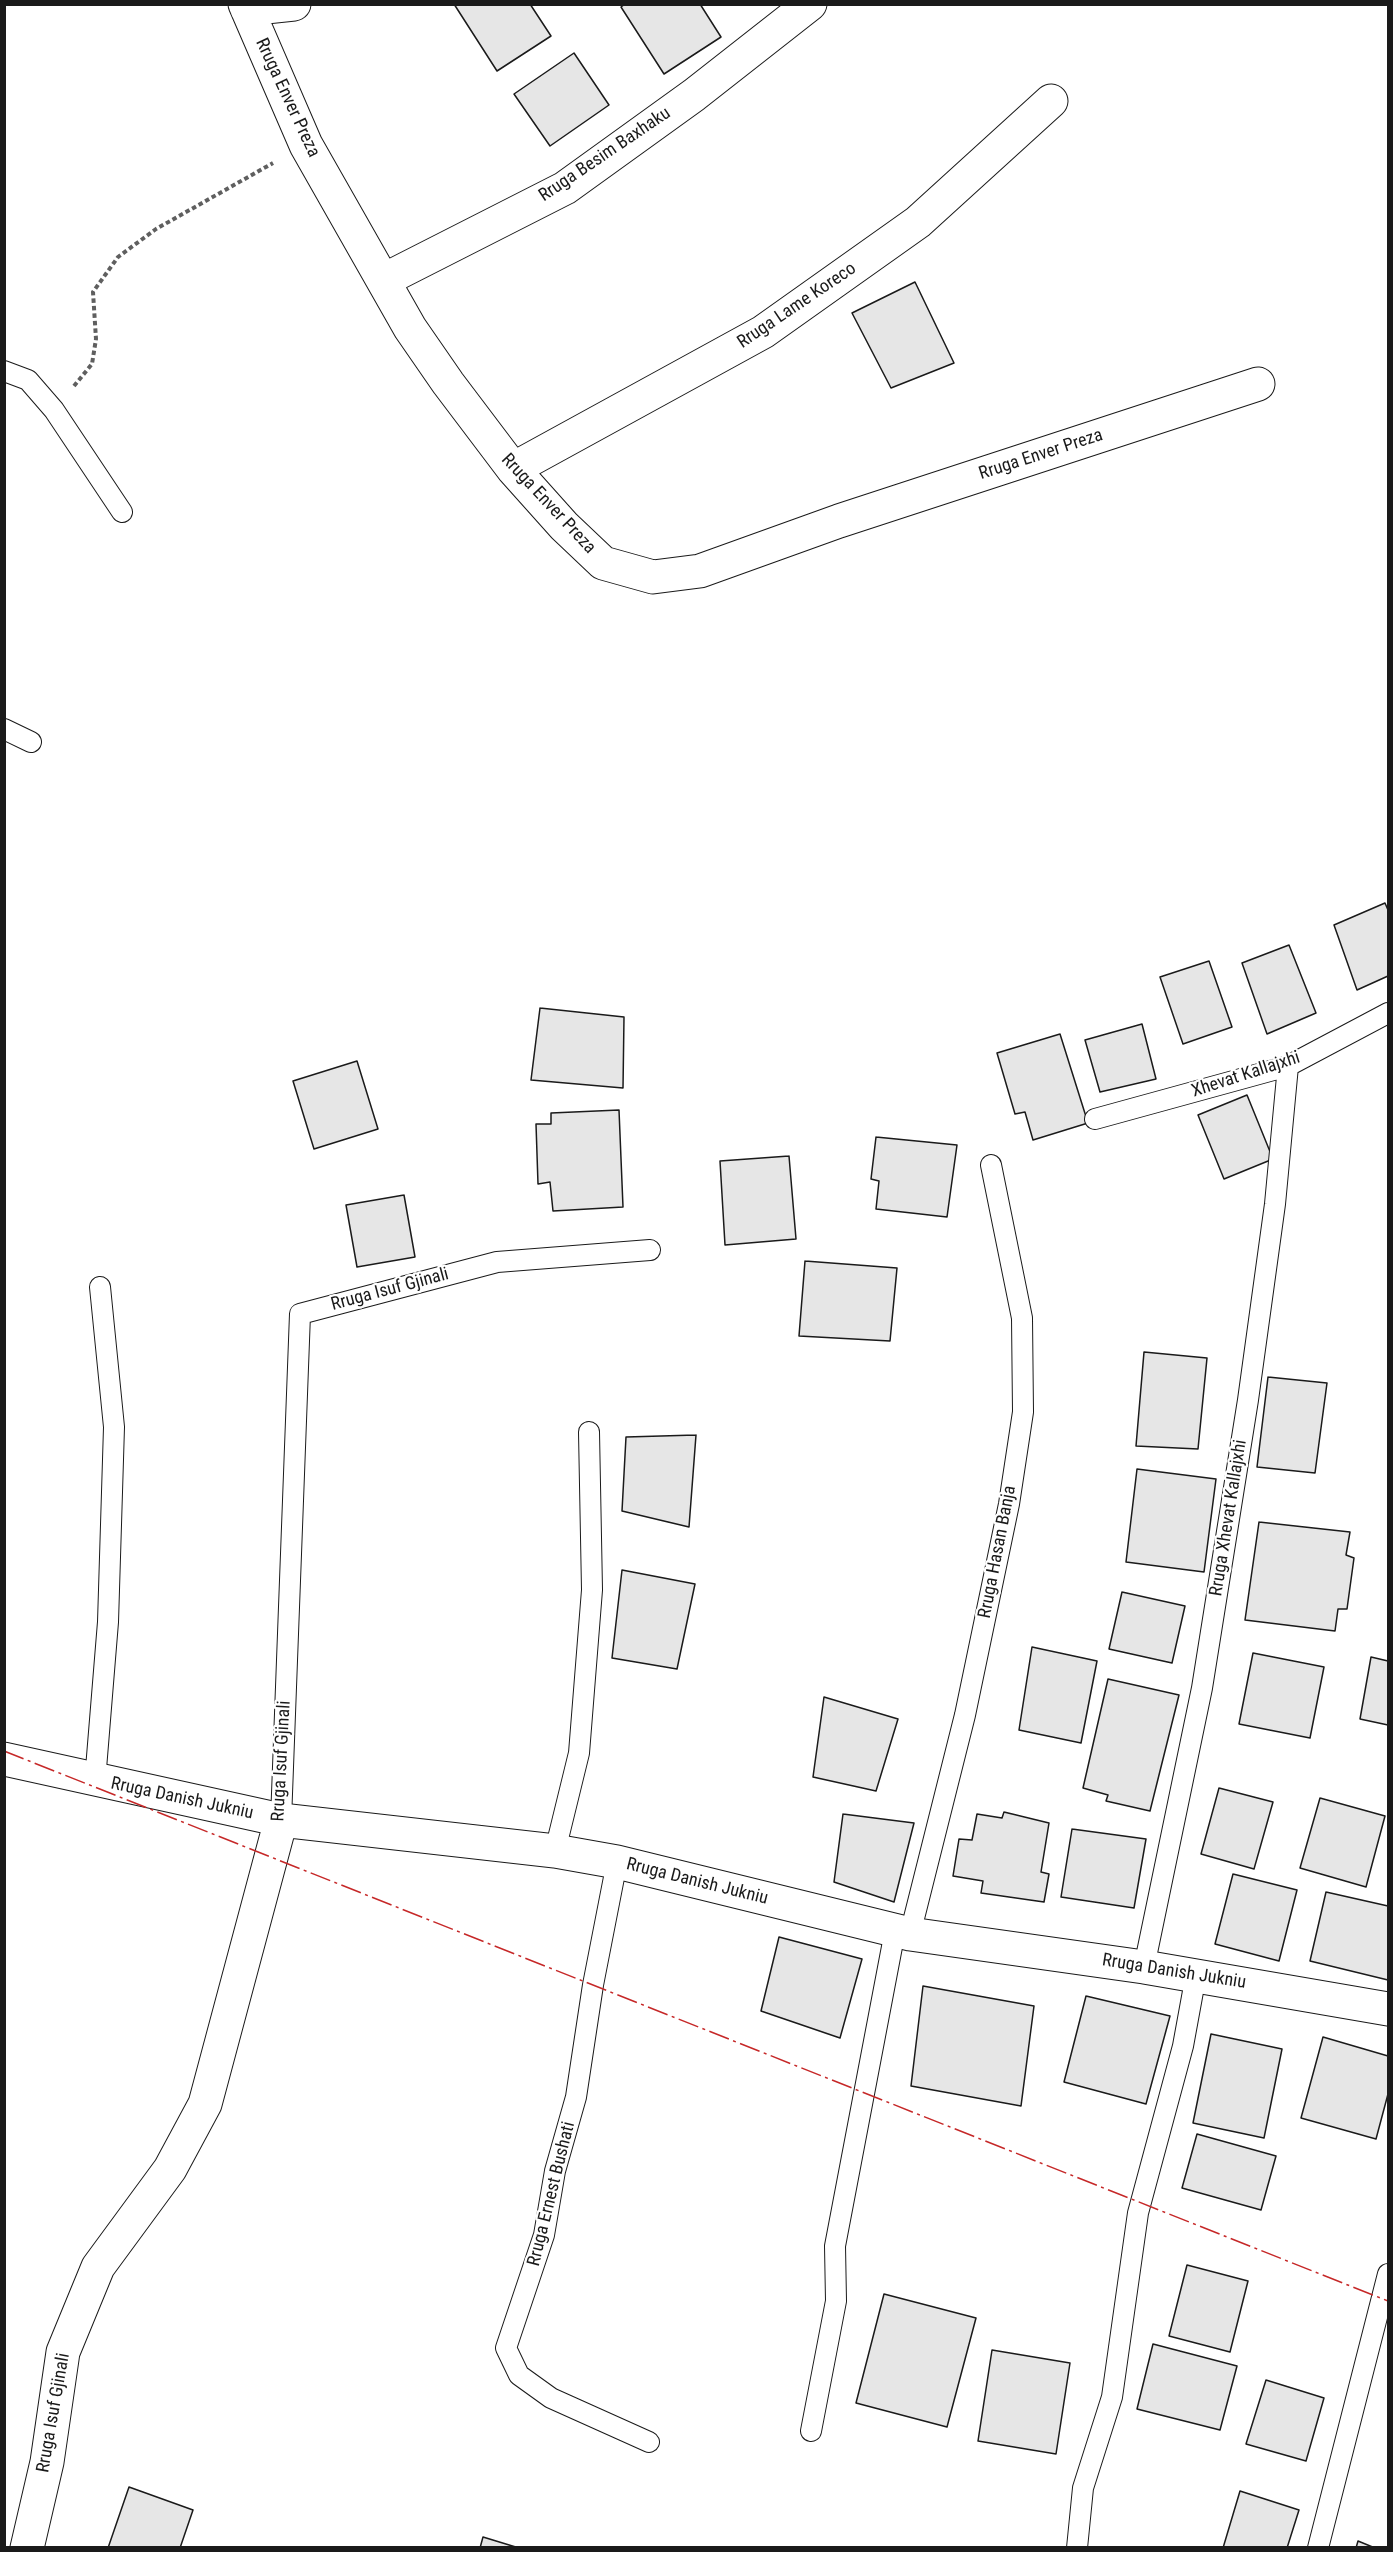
<!DOCTYPE html>
<html>
<head>
<meta charset="utf-8">
<style>
  body { margin:0 }
  #map { position:relative; width:1393px; height:2552px; overflow:hidden; background:#fff; font-family:"Roboto Condensed",sans-serif }
  canvas { display:block }
  .frame { position:absolute; inset:0; border:6px solid #1a1a1a; pointer-events:none }
</style>
</head>
<body>
<div id="map">
<canvas width="1393" height="2552"></canvas>
<div class="frame"></div>
</div>
<script>
const ctx = document.querySelector('canvas').getContext('2d');
ctx.lineJoin = 'round';
function fill(path, color) {
  ctx.fillStyle = color;
  ctx.fill(path, 'evenodd');
}
function toPath(rows) {
  const path = new Path2D();
  for (const r of rows) {
    path.moveTo(r[0], r[1]);
    for (let i = 2; i < r.length; i += 2) path.lineTo(r[i], r[i + 1]);
  }
  return path;
}
function trace(path, color, width, dash) {
  ctx.strokeStyle = color;
  ctx.lineWidth = width;
  ctx.lineCap = dash ? 'butt' : 'round';
  ctx.setLineDash(dash || []);
  ctx.stroke(path);
}
function drawText(font, color, halo, rows, align = 'center') {
  ctx.font = font + ' "Roboto Condensed",sans-serif';
  ctx.lineWidth = 4.5;
  ctx.setLineDash([]);
  ctx.textBaseline = 'middle';
  ctx.strokeStyle = halo;
  ctx.fillStyle = color;
  for (const [text, x, y, turn = 0] of rows) {
    ctx.save();
    ctx.translate(x, y);
    ctx.rotate((+turn || 0) * Math.PI / 180);
    ctx.textAlign = isNaN(turn) ? turn : align;
    if (halo) ctx.strokeText(text, 0, 0);
    ctx.fillText(text, 0, 0);
    ctx.restore();
  }
}
const building = toPath([
  [454,4,530,4,551,36,497,71,454,4],
  [625,4,700,4,721,37,664,74,621,7,625,4],
  [574,53,609,105,550,146,514,94,574,53],
  [915,282,954,363,891,388,852,313,915,282],
  [1385,903,1388,910,1388,976,1357,990,1334,925,1385,903],
  [1289,945,1316,1013,1267,1034,1242,963,1289,945],
  [1209,961,1232,1027,1183,1044,1160,977,1209,961],
  [540,1008,624,1017,623,1088,531,1080,540,1008],
  [1142,1024,1156,1079,1100,1092,1085,1040,1142,1024],
  [1060,1034,1088,1123,1033,1140,1025,1112,1015,1114,997,1053,1060,1034],
  [357,1061,378,1129,314,1149,293,1081,357,1061],
  [1247,1095,1273,1159,1224,1179,1198,1115,1247,1095],
  [619,1110,623,1207,553,1211,550,1182,538,1184,536,1124,551,1124,551,1113,619,1110],
  [876,1137,957,1145,947,1217,876,1209,879,1181,871,1179,876,1137],
  [789,1156,796,1239,725,1245,720,1161,789,1156],
  [404,1195,415,1257,357,1267,346,1205,404,1195],
  [805,1261,897,1268,890,1341,799,1336,805,1261],
  [1144,1352,1207,1358,1198,1449,1136,1446,1144,1352],
  [1268,1377,1327,1383,1315,1473,1257,1467,1268,1377],
  [696,1435,689,1527,622,1511,626,1437,696,1435],
  [1137,1469,1216,1479,1204,1572,1126,1562,1137,1469],
  [1259,1522,1350,1532,1346,1555,1354,1558,1347,1609,1338,1609,1335,1631,1245,1620,1259,1522],
  [622,1570,695,1584,677,1669,612,1658,622,1570],
  [1122,1592,1185,1606,1172,1663,1109,1649,1122,1592],
  [1032,1647,1097,1661,1081,1743,1019,1730,1032,1647],
  [1253,1653,1324,1667,1310,1738,1239,1724,1253,1653],
  [1371,1657,1388,1661,1388,1725,1360,1719,1371,1657],
  [1108,1679,1179,1695,1150,1811,1106,1801,1108,1795,1083,1788,1108,1679],
  [824,1697,898,1719,876,1791,813,1777,824,1697],
  [1219,1788,1273,1802,1254,1869,1201,1854,1219,1788],
  [1320,1798,1385,1816,1366,1887,1300,1868,1320,1798],
  [1004,1812,1049,1823,1041,1872,1049,1874,1044,1902,981,1893,983,1881,953,1876,959,1839,972,1840,977,1814,1002,1818,1004,1812],
  [843,1814,914,1823,894,1902,834,1882,843,1814],
  [1072,1829,1146,1839,1134,1908,1061,1897,1072,1829],
  [1233,1874,1297,1890,1279,1961,1215,1944,1233,1874],
  [1326,1892,1388,1906,1388,1980,1310,1961,1326,1892],
  [779,1937,862,1959,840,2038,761,2011,779,1937],
  [923,1986,1034,2006,1021,2106,911,2086,923,1986],
  [1086,1996,1170,2016,1146,2104,1064,2082,1086,1996],
  [1211,2034,1282,2049,1264,2138,1193,2123,1211,2034],
  [1323,2037,1388,2056,1388,2094,1376,2139,1301,2118,1323,2037],
  [1197,2134,1276,2156,1261,2210,1182,2188,1197,2134],
  [1187,2265,1248,2281,1230,2352,1169,2336,1187,2265],
  [884,2294,976,2318,947,2427,856,2403,884,2294],
  [1153,2344,1237,2366,1220,2430,1137,2409,1153,2344],
  [992,2350,1070,2363,1056,2454,978,2441,992,2350],
  [1266,2380,1324,2398,1306,2461,1246,2444,1266,2380],
  [129,2487,193,2510,180,2548,108,2548,129,2487],
  [1240,2491,1299,2510,1287,2548,1223,2548,1240,2491],
  [483,2537,519,2548,480,2548,483,2537],
  [1358,2541,1375,2548,1356,2548,1358,2541]
]);
fill(building, '#e6e6e6');
trace(building, '#1a1a1a', 1.5);
const lane = toPath([
  [4,371,28,380,54,410,122,512],
  [4,729,31,742],
  [1095,1119,1288,1066,1388,1013],
  [95,1781,108,1622,114,1427,100,1287],
  [281,1820,300,1314,497,1262,650,1250],
  [555,1851,579,1753,592,1590,589,1432],
  [617,1862,593,1985,576,2097,555,2171,544,2235,506,2348,519,2375,551,2398,649,2442],
  [910,1934,965,1715,1009,1504,1023,1412,1022,1318,991,1165],
  [1144,1967,1202,1688,1248,1400,1275,1204,1288,1066],
  [811,2431,836,2301,835,2246,895,1931],
  [1077,2548,1083,2488,1112,2397,1138,2213,1183,2046,1196,1975],
  [1318,2548,1388,2274]
]);
const street = toPath([
  [245,4,306,145,410,328,448,383,513,469,564,526,603,563,653,577,700,571,839,521,1258,384],
  [247,9,294,4],
  [384,280,565,188,694,95,810,4],
  [513,469,763,332,918,222,1051,101],
  [4,1759,281,1820,555,1851,617,1862,910,1934,1144,1967,1388,2009],
  [27,2548,47,2462,63,2352,98,2267,170,2169,205,2104,281,1820]
]);
trace(lane, '#1a1a1a', 22);
trace(street, '#1a1a1a', 35);
trace(toPath([
  [74,386,92,364,96,339,93,292,118,257,156,229,273,163]
]), '#5f5f5f', 4, [4.5, 3]);
trace(lane, '#fff', 20);
trace(street, '#fff', 33);
trace(toPath([
  [4,1751,1388,2301]
]), '#c62828', 1.5, [21, 4.5, 3, 4.5]);
drawText('18px', '#1a1a1a', '#fff', [
  ["Rruga Enver Preza",287,98,65],
  ["Rruga Besim Baxhaku",605,155,-34],
  ["Rruga Lame Koreco",797,306,-34],
  ["Rruga Enver Preza",1041,455,-18],
  ["Rruga Enver Preza",548,504,47],
  ["Xhevat Kallajxhi",1246,1075,-18],
  ["Rruga Isuf Gjinali",390,1290,-15],
  ["Rruga Xhevat Kallajxhi",1229,1518,-81],
  ["Rruga Hasan Banja",998,1552,-79],
  ["Rruga Isuf Gjinali",282,1761,-87],
  ["Rruga Danish Jukniu",182,1799,12],
  ["Rruga Danish Jukniu",697,1882,14],
  ["Rruga Danish Jukniu",1174,1972,9],
  ["Rruga Ernest Bushati",552,2194,-76],
  ["Rruga Isuf Gjinali",54,2413,-80]
]);
</script>
</body>
</html>
